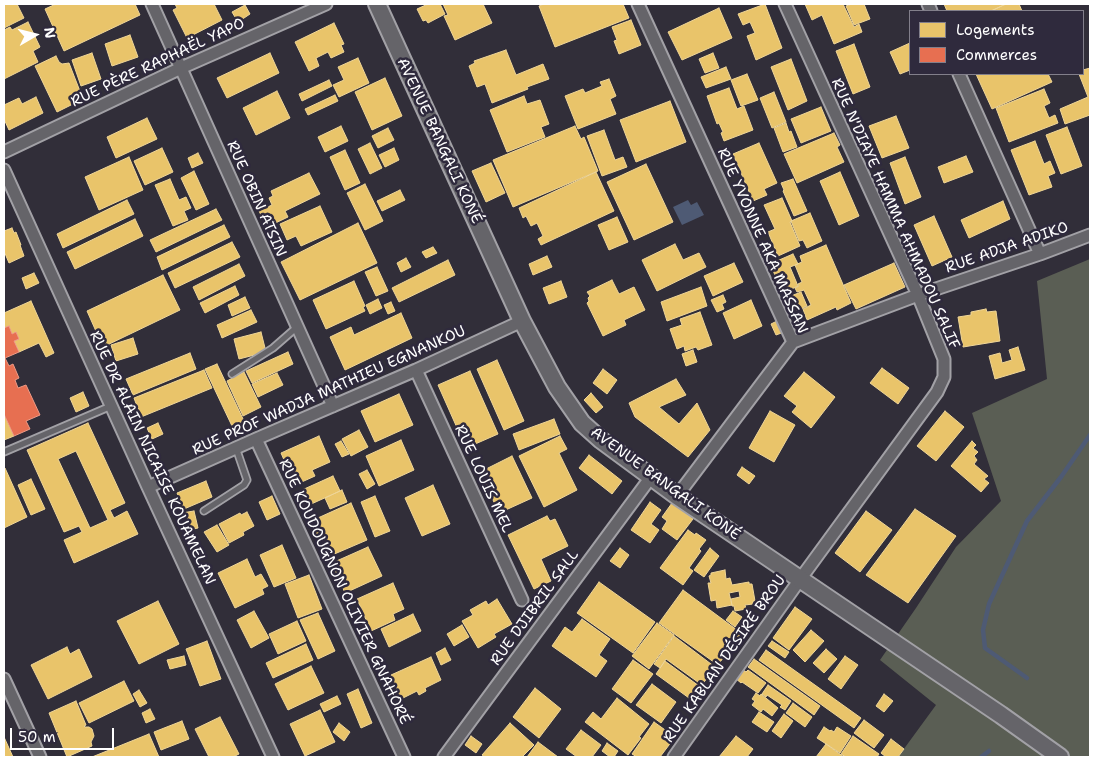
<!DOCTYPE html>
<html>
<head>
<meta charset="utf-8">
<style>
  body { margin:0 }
  #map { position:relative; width:1094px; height:761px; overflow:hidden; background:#312e39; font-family:"Shantell Sans",sans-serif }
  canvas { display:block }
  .frame { position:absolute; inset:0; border:5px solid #fff; pointer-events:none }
  .legend { position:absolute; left:909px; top:10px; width:175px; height:65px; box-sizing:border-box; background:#2f2a3d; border:1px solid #827f8b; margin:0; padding:6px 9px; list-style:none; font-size:15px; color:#fff }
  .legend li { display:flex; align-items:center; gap:10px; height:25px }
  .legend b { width:25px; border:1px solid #827f8b }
  .north { position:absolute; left:10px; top:10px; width:50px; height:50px; -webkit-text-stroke:4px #2f2a3d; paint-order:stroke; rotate:82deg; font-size:14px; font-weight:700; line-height:20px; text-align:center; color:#fff }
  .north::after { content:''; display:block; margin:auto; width:18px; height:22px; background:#fff; clip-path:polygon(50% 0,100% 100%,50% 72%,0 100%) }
  .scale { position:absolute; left:10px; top:728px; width:104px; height:22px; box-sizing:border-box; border:2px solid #fff; border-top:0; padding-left:6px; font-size:15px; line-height:18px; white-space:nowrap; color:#fff; -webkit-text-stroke:4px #2f2a3d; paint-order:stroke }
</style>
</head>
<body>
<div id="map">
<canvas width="1094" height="761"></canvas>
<div class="frame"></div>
<ul class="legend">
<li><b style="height:14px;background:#e9c46a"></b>Logements</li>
<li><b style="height:14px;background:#e76f51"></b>Commerces</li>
</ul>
<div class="north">N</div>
<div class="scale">50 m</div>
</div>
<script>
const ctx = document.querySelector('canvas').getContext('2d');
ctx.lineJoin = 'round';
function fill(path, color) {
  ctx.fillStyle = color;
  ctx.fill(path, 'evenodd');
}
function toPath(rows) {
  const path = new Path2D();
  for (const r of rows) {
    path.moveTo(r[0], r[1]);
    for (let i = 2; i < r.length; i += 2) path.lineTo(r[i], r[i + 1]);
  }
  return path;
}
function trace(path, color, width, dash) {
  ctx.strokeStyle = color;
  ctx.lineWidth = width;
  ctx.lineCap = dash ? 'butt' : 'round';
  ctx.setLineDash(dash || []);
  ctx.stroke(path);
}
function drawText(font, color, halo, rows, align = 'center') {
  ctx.font = font + ' "Shantell Sans",sans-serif';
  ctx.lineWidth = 5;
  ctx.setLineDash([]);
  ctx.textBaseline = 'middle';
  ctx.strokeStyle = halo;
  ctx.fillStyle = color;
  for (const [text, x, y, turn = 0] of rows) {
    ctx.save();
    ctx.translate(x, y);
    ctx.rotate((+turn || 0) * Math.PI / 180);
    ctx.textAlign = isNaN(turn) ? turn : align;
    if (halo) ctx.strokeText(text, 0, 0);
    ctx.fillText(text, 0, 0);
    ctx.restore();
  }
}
fill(toPath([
  [1090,259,1090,757,898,757,936,705,880,660,916,608,956,547,1001,501,972,413,1047,379,1037,281]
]), '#5a5e54');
fill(toPath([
  [688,200,691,205,697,202,704,215,682,225,673,207]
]), '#4e5a74');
const homes = toPath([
  [4,4,17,4,24,18,4,28,4,4],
  [56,4,135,4,140,15,64,51,45,9,56,4],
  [175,4,214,4,222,20,187,38,173,10,177,8,175,4],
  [428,4,440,4,445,14,428,23,426,20,423,21,417,9,428,4],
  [443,4,483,4,492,23,455,40,444,16,448,15,443,4],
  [544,4,623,4,629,18,555,47,539,6,544,4],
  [765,4,782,48,756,60,747,36,755,33,750,22,743,25,738,14,765,4],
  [805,4,843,4,854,27,859,24,862,32,834,44,822,15,812,20,805,4],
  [852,4,864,4,870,19,854,25,846,6,852,4],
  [944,4,1006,4,991,11,947,11,944,4],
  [1006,4,1019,4,1022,11,991,11,1006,4],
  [245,5,250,14,238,22,232,12,245,5],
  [719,8,732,38,682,60,668,32,719,8],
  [631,20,641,45,619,54,614,41,617,40,612,27,631,20],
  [28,22,40,47,33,51,38,62,4,79,4,30,10,27,12,30,28,22],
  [334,23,344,44,341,45,344,52,331,58,328,52,316,58,319,66,309,71,295,42,334,23],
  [130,35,138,57,112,66,105,44,130,35],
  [910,43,910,70,900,74,890,52,910,43],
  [854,44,870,87,853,94,836,51,854,44],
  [506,50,516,75,543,64,549,79,527,87,528,89,492,103,485,84,477,87,469,66,475,63,474,61,506,50],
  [92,53,101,79,81,86,72,60,92,53],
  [270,53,279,73,227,98,217,78,270,53],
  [713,53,719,68,705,73,699,59,713,53],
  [56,56,59,62,62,64,69,63,83,99,57,112,35,66,56,56],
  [358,58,369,83,339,97,333,85,344,80,338,67,358,58],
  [791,59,807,101,788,110,771,67,791,59],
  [726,67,731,79,706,88,701,77,726,67],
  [1090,68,1090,115,1065,124,1060,109,1088,97,1079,74,1083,74,1083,70,1090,68],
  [747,74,758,100,741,106,731,80,747,74],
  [976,74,1048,74,1052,82,992,109,976,74],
  [385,78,402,116,372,130,355,92,385,78],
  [609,79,616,96,610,99,616,114,578,129,565,96,583,89,585,93,602,86,600,82,609,79],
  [329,80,332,86,302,101,299,94,329,80],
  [729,88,737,109,744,106,753,130,724,141,721,133,723,132,719,123,717,124,707,96,729,88],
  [1044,89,1050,103,1044,106,1049,118,1055,115,1058,123,1009,142,996,108,1044,89],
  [277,91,290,118,256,135,243,108,277,91],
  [774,92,786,122,772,128,760,98,774,92],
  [335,95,338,101,308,115,305,109,335,95],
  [524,96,527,104,540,100,549,124,541,127,545,137,507,152,490,110,524,96],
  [36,97,43,113,9,130,4,119,4,105,19,98,22,104,36,97],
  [670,101,686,142,636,162,620,120,670,101],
  [821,107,831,131,801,143,791,119,821,107],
  [896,116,909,148,882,158,869,126,896,116],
  [147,118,157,139,116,158,107,137,147,118],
  [786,123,789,132,791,131,797,147,783,152,774,128,786,123],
  [341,126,348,141,325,152,318,137,341,126],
  [575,126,581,139,584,137,598,171,513,207,493,160,575,126],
  [1067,127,1082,166,1061,174,1046,135,1067,127],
  [388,128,394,140,378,148,372,136,388,128],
  [604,130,615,160,623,157,627,167,602,176,587,136,604,130],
  [834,133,840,145,837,147,844,162,797,183,784,154,834,133],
  [1035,141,1044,164,1050,161,1055,173,1048,176,1052,187,1029,195,1011,150,1035,141],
  [370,143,382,168,370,174,358,149,370,143],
  [759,143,777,183,764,189,767,195,753,201,733,154,759,143],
  [162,148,173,172,145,185,134,161,162,148],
  [394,148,399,160,385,167,379,155,394,148],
  [345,150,360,183,345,190,330,157,345,150],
  [198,153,203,163,192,168,188,158,198,153],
  [966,156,973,172,944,183,938,167,966,156],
  [129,157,143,190,99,210,85,177,129,157],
  [905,157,921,197,905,204,890,163,905,157],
  [491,163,505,193,486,202,472,171,491,163],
  [646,164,673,222,634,240,607,182,646,164],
  [194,171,209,204,196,210,181,178,194,171],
  [596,172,614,211,541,245,538,239,543,236,537,223,531,226,526,216,523,218,519,208,596,172],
  [840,172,859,216,839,225,820,181,840,172],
  [309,173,320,194,285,211,288,217,267,227,259,211,272,205,269,198,273,196,271,191,309,173],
  [170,179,179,200,186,197,191,208,184,211,188,220,173,226,155,185,170,179],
  [793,179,807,211,794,216,783,191,784,190,781,183,793,179],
  [365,184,383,221,365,230,347,193,365,184],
  [400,190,405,200,382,211,377,201,400,190],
  [782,198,792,221,790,222,800,246,778,256,768,232,775,229,764,205,782,198],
  [127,200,134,214,63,248,57,234,127,200],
  [1003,201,1010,219,969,238,961,220,1003,201],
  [320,206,332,232,301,246,296,236,287,240,280,224,320,206],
  [216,209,222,220,156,252,150,240,216,209],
  [810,213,822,241,807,248,803,240,799,241,791,221,810,213],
  [934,216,952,257,932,266,914,225,934,216],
  [617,217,628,242,609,250,598,225,617,217],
  [135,219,143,236,75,269,67,252,135,219],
  [358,223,377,263,300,300,281,262,358,223],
  [224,225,230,237,162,270,157,257,224,225],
  [12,228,14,233,16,232,21,245,20,245,24,256,9,263,4,251,4,231,12,228],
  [232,242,240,257,175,288,168,273,232,242],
  [675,244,683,260,699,253,706,267,657,291,642,260,675,244],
  [826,245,851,303,837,310,836,307,807,320,803,309,811,305,804,290,797,292,795,288,799,286,798,284,802,282,795,265,802,262,800,256,826,245],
  [433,247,437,253,426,258,422,252,433,247],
  [793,254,798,264,790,267,798,286,783,293,770,264,793,254],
  [547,256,552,267,533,275,529,264,547,256],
  [406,258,411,267,401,272,397,263,406,258],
  [448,260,455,275,399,302,392,288,448,260],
  [734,263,743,282,713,296,704,276,734,263],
  [894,263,905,287,856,309,844,285,894,263],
  [239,264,245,276,199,300,193,287,239,264],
  [377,267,388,291,376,296,365,272,377,267],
  [34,273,39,283,26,289,22,278,34,273],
  [163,275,180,310,103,347,87,311,163,275],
  [612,280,619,294,634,287,645,310,624,320,626,325,603,336,587,303,589,301,588,298,590,296,587,292,612,280],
  [354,281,365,306,363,307,365,311,326,329,313,300,354,281],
  [561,281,567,297,549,304,543,288,561,281],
  [235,286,239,295,205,313,200,303,235,286],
  [701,287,707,306,667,321,661,302,701,287],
  [801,292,807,306,797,311,791,296,801,292],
  [723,295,726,302,722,304,724,309,717,312,711,300,723,295],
  [245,297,250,308,232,316,228,305,245,297],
  [378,299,382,308,370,314,366,305,378,299],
  [751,300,762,326,734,339,723,313,751,300],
  [31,301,54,353,46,357,39,343,19,352,14,341,19,339,16,332,12,334,9,326,4,328,4,313,31,301],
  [391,302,395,311,388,314,384,305,391,302],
  [986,309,987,312,996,311,1000,341,963,347,958,317,971,315,971,312,986,309],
  [251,310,257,322,222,338,217,325,251,310],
  [700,312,712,345,698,350,696,347,685,351,684,346,677,349,670,329,682,325,680,319,700,312],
  [401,313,412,338,345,370,330,337,351,327,354,335,401,313],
  [779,320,784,332,776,335,771,324,779,320],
  [261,332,266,352,239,359,234,339,261,332],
  [133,338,138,354,116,361,111,345,133,338],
  [1018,347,1025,370,995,379,989,356,1000,353,1002,363,1012,360,1009,350,1018,347],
  [693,350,697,362,686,366,682,354,693,350],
  [288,352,293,364,252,383,246,371,288,352],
  [190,353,196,369,133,395,126,379,190,353],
  [497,360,524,421,504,430,477,369,497,360],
  [217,364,244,421,232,426,205,369,217,364],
  [882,368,909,388,898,404,870,383,882,368],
  [603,369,617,380,607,394,593,383,603,369],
  [204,370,212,388,141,417,134,398,204,370],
  [470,371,498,434,466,448,438,385,470,371],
  [244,372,261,407,243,416,227,381,244,372],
  [804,372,835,397,811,428,792,412,797,406,784,396,804,372],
  [277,373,283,385,258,397,252,384,277,373],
  [676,379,686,395,659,407,679,424,697,403,710,430,688,457,635,417,629,403,676,379],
  [83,392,89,406,76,412,70,398,83,392],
  [591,393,603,407,596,413,584,400,591,393],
  [399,394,413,425,375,442,361,411,399,394],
  [770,411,795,425,774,462,749,448,770,411],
  [945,411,964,427,936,461,917,446,945,411],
  [4,414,14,436,4,440,4,414],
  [554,419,560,434,519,450,513,434,554,419],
  [88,423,125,503,110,510,114,518,127,511,138,534,74,563,64,540,82,532,79,526,64,532,27,450,88,423],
  [76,451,108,520,90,528,58,459,76,451],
  [158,423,163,434,152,439,147,428,158,423],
  [359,430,368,447,351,456,342,439,359,430],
  [319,436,330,462,312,470,315,476,295,485,281,453,319,436],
  [560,436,567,449,559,453,577,490,544,507,519,456,560,436],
  [401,440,414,470,379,486,366,456,401,440],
  [341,441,349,454,342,457,335,444,341,441],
  [972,441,976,445,973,448,978,452,974,456,977,460,974,464,988,476,984,479,989,483,981,492,951,466,972,441],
  [589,455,622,481,612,494,579,468,589,455],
  [512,456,532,498,499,513,480,472,512,456],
  [742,467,755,476,749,484,737,475,742,467],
  [4,468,5,468,27,517,4,528,4,468],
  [367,470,375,484,367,489,359,474,367,470],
  [333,476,340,491,309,505,302,490,333,476],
  [31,479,45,509,31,515,18,485,31,479],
  [206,481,212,497,184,509,177,493,206,481],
  [433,485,450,524,422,536,405,498,433,485],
  [342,490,347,502,330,509,325,498,342,490],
  [272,496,280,514,267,520,259,502,272,496],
  [375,496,390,531,375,537,361,502,375,496],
  [650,502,661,510,651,524,659,530,650,543,631,530,650,502],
  [351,503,367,540,325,558,309,522,351,503],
  [672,503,693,519,677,540,662,529,667,521,662,517,672,503],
  [915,509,956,536,908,603,866,575,915,509],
  [194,511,198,528,185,531,182,513,194,511],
  [866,511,892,530,860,572,835,553,866,511],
  [247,512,254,526,243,532,244,535,229,543,219,524,240,513,241,515,247,512],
  [547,516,550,521,555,519,568,546,541,559,551,581,534,589,508,535,547,516],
  [217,525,229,545,217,552,204,532,217,525],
  [688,530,695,535,696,533,706,540,699,549,701,551,689,568,693,571,683,585,660,568,688,530],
  [282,545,296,578,274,587,260,555,282,545],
  [368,547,382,576,345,593,332,563,368,547],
  [620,548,629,555,620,568,610,561,620,548],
  [710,548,719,556,704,577,694,570,710,548],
  [247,559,255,577,261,574,268,586,262,589,264,594,235,608,218,573,247,559],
  [725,570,726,579,730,578,732,585,749,582,749,584,752,584,755,601,753,601,753,604,745,605,746,609,735,611,734,606,732,606,731,599,740,597,739,591,729,593,732,605,717,608,716,600,711,601,708,583,711,583,709,576,711,575,711,573,725,570],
  [309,575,322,609,298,618,285,584,309,575],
  [599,582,655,622,633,653,577,613,599,582],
  [393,583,404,609,393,614,395,620,371,631,357,599,393,583],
  [683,590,741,633,718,665,659,623,683,590],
  [497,599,512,624,494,634,496,637,478,648,462,621,473,615,470,610,486,601,488,605,497,599],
  [158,601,179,644,139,664,117,621,158,601],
  [795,607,812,619,789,650,773,638,795,607],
  [254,611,269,638,251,648,237,620,254,611],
  [733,611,742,617,735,627,726,620,733,611],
  [318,613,335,651,318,659,300,620,318,613],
  [413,614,421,631,389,647,381,629,413,614],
  [582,619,610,639,599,655,607,661,596,677,552,646,565,627,572,632,582,619],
  [297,621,306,641,278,654,269,634,297,621],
  [657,623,674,635,649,669,632,656,657,623],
  [462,625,469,637,454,646,447,634,462,625],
  [811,630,824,641,805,662,793,650,811,630],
  [674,636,715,667,702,685,666,659,660,668,654,664,674,636],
  [207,641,221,679,200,686,186,649,207,641],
  [772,641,789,652,785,658,768,646,772,641],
  [306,644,313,660,273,678,266,663,306,644],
  [67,647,70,654,79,649,92,677,48,699,31,665,67,647],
  [445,648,451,660,441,665,436,653,445,648],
  [826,649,837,659,824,673,813,663,826,649],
  [766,650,861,718,854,728,759,660,766,650],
  [184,656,186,665,170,669,167,660,184,656],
  [845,656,858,665,841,689,828,679,845,656],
  [431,657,441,680,425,688,426,691,419,695,417,691,401,699,391,675,431,657],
  [754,659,820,706,814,715,748,667,754,659],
  [633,660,653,674,631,703,612,689,633,660],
  [665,661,699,686,689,698,656,674,665,661],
  [311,666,324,693,288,710,275,684,311,666],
  [742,669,746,672,748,670,766,683,758,693,742,682,741,683,735,678,742,669],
  [124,681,134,701,89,723,79,703,124,681],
  [652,684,676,702,661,723,636,705,652,684],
  [768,685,791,701,785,710,780,707,782,705,767,695,766,697,762,694,768,685],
  [535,688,561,709,539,738,513,717,535,688],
  [358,689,372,723,361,728,347,694,358,689],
  [139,690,147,703,140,707,133,694,139,690],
  [756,693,760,696,761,694,778,708,772,716,763,709,761,712,752,705,755,701,752,699,756,693],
  [884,694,893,701,884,712,876,706,884,694],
  [337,696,341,704,324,712,320,704,337,696],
  [617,698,649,724,639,737,641,738,628,755,585,722,593,712,601,719,617,698],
  [76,701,86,725,84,726,85,727,89,727,92,729,94,736,91,742,92,746,67,757,49,713,76,701],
  [793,703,812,717,805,727,786,713,793,703],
  [150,709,155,719,146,723,142,713,150,709],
  [320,710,335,742,305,756,290,724,320,710],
  [759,712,774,722,767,732,752,722,759,712],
  [784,714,793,721,781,738,772,731,784,714],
  [220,717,239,754,233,757,209,757,195,729,220,717],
  [864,720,884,735,874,748,854,733,864,720],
  [182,721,189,739,161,750,154,732,182,721],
  [654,722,675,737,660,757,637,757,632,754,654,722],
  [339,723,350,732,344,741,333,732,339,723],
  [510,723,534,745,522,757,485,757,482,755,510,723],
  [824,727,830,731,831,730,834,732,837,727,851,736,840,753,817,738,824,727],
  [581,730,601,745,592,757,593,757,577,757,566,749,581,730],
  [149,734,159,757,92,757,149,734],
  [471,736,482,744,476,753,465,745,471,736],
  [736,736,753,749,747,757,719,757,736,736],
  [853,736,879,754,877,757,846,757,841,754,853,736],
  [4,737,13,757,4,757,4,737],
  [891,739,904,749,898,757,886,757,881,753,891,739],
  [538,742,558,757,527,757,538,742],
  [607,743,618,751,614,757,610,757,602,751,607,743],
  [826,744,844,757,816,757,826,744]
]);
fill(homes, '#e9c46a');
trace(homes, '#f0d697', 1);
const shops = toPath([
  [9,326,12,334,16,332,19,339,14,341,19,352,5,358,9,366,13,364,19,378,15,380,18,388,26,385,40,415,26,421,30,429,14,436,4,414,4,328,9,326]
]);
fill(shops, '#e76f51');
trace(shops, '#ee9a85', 1);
trace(toPath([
  [1027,678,985,648,983,630,989,604,1027,521,1061,477,1090,435],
  [981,757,989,751]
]), '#4e5a74', 4.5);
const lane = toPath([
  [232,374,273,348,297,327],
  [4,452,111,406],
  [204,511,244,485,247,480,236,448]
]);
const street = toPath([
  [152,4,333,406],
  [638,4,793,342,677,496],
  [928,4,931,11],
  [959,74,1040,254],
  [4,152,181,68,326,4],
  [4,170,148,487,273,757],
  [793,342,918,295,1040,254,1090,235],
  [416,370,522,600],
  [256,439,404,757],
  [148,487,256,439,416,370,522,321],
  [4,679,40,757],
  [444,757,651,477],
  [674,757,801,578,937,392,944,377,944,359,918,295,785,4]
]);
const secondary = toPath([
  [377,4,522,321,557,387,582,423,601,440,677,496,1001,715,1060,757]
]);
trace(lane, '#a2a1a6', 9);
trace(street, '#a2a1a6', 15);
trace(secondary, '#a2a1a6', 20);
trace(lane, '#656469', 5.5);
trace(street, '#656469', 11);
trace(secondary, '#656469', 16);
drawText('15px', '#fff', '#2f2a3d', [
  ["RUE PÈRE RAPHAËL YAPO",158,63,-25],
  ["AVENUE BANGALI KONÉ",439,141,65],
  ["RUE OBIN ATSIN",256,199,66],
  ["RUE N'DIAYE HAMMA AHMADOU SALIF",895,214,66],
  ["RUE YVONNE AKA MASSAN",762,241,66],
  ["RUE ADJA ADIKO",1007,248,-19],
  ["RUE PROF WADJA MATHIEU EGNANKOU",329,391,-24],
  ["RUE DR ALAIN NICAISE KOUAMELAN",152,458,65],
  ["RUE LOUIS MEL",483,479,65],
  ["AVENUE BANGALI KONÉ",665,484,36],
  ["RUE KOUDOUGNON OLIVIER GNAHORÉ",344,592,65],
  ["RUE DJIBRIL SALL",535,608,-54],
  ["RUE KABLAN DÉSIRÉ BROU",725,659,-55]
]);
</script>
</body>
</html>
